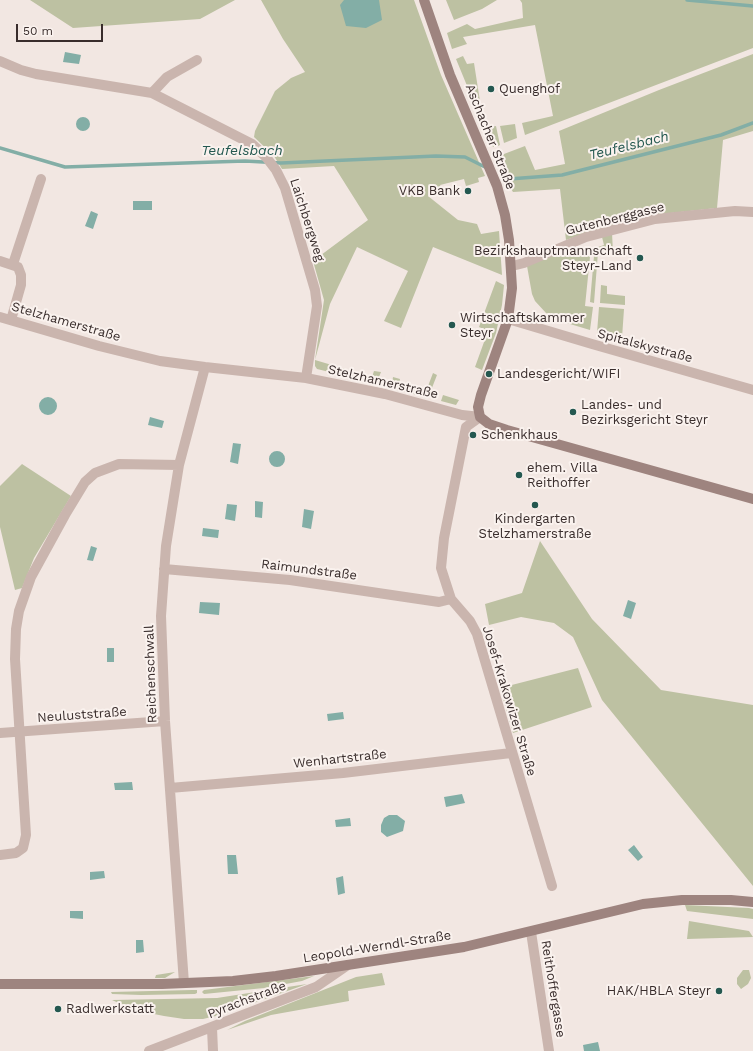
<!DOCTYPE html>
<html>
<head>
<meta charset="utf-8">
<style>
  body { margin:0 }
  #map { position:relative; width:753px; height:1051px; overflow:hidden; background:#f2e7e2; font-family:"Work Sans",sans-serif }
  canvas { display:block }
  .scale { position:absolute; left:16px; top:24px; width:87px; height:18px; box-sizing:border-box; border:2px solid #392d2c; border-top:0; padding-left:5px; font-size:12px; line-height:14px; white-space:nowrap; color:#392d2c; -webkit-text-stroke:3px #faf2ee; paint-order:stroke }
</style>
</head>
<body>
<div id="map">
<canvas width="753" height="1051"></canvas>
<div class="scale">50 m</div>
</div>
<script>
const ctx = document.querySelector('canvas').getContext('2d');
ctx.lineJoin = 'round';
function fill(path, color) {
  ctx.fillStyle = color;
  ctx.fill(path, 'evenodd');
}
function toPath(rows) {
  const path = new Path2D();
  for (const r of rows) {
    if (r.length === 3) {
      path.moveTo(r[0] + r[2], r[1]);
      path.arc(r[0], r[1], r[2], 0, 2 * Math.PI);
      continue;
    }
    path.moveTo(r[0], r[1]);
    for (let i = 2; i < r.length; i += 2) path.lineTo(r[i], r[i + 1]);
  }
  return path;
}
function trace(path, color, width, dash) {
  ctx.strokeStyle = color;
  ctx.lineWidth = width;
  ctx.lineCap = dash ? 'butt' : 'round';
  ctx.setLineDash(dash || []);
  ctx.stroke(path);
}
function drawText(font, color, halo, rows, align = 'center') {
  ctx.font = font + ' "Work Sans",sans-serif';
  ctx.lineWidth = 4;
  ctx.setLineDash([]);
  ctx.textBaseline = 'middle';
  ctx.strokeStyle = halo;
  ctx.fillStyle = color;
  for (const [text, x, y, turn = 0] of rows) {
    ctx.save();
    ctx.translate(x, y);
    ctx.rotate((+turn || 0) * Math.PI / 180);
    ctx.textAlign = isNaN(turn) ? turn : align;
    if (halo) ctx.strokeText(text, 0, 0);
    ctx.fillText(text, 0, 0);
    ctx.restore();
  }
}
fill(toPath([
  [30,0,235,0,200,19,73,28],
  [261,0,414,0,441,75,485,176,478,178,479,182,466,186,464,179,440,185,444,195,442,196,434,189,428,196,458,220,477,224,481,234,499,231,502,275,433,247,401,328,384,321,408,271,357,247,330,304,315,360,372,377,374,371,381,372,377,382,375,383,317,369,315,366,315,360,324,300,313,261,368,220,334,166,282,169,274,156,254,137,255,131,275,91,291,78,305,72,283,39],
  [446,0,497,0,482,9,454,20],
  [520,0,753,0,753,48,525,135,522,123,553,116,535,25,463,37,467,44,452,49,447,33,467,24,475,29,523,18,522,3],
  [753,54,753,131,723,140,717,208,662,214,602,228,566,240,560,189,513,192,508,184,499,159,504,154,525,146,535,170,565,164,559,131,659,90],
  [463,56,467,64,474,63,484,127,456,59],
  [515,124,517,138,504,143,500,126],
  [496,126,500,145,496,147,493,147,485,128],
  [612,233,613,252,598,252,594,303,590,302,594,256,592,249,604,245,602,237],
  [565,249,568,257,588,250,590,257,585,306,593,307,590,330,560,321,546,313,535,301,532,294,527,266],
  [496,281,504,285,502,305,496,333,482,370,475,367,488,331,479,327],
  [601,285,607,286,607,294,625,296,625,305,600,303],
  [599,307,624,309,622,338,597,333],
  [433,373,437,375,428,398,395,389,392,384,393,377,400,379,399,384,425,394],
  [443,395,459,400,456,405,441,401],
  [22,464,71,496,34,558,22,588,15,590,0,527,0,486],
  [540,541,592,619,661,690,753,705,753,886,602,700,573,637,554,623,521,617,489,625,485,604,522,593],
  [578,668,592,707,513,733,500,688],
  [685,905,749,908,753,909,753,919,687,911],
  [689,921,749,931,753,937,687,939],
  [743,970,749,970,751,978,748,984,741,989,737,984,737,978],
  [175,972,165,978,155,978,156,975],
  [382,973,385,985,348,991,349,1001,271,1015,227,1030,245,1021,356,977],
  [314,976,302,981,264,988,204,994,202,992,204,990],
  [307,984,220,1015,203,1019,184,1019,164,1016,134,1010,112,1000,217,998],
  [192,990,197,990,197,993,195,994,141,995,112,994,111,992]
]), '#bdc1a2');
fill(toPath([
  [344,0,379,0,382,20,366,28,346,26,340,5],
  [65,52,81,55,79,64,63,62],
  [83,124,7],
  [133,201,152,201,152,210,133,210],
  [91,211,98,214,93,229,85,226],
  [48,406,9],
  [150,417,164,421,162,428,148,425],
  [233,443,241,444,238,464,230,462],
  [277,459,8],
  [255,501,263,502,262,518,255,517],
  [227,504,237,505,235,521,225,519],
  [304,509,314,511,311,529,302,527],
  [203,528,219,530,218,538,202,536],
  [91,546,97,548,93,561,87,560],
  [628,600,636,603,631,619,623,616],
  [200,602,220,603,219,615,199,613],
  [107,648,114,648,114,662,107,662],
  [343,712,344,719,328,721,327,714],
  [132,782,133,790,115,790,114,783],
  [462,794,465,803,446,807,444,797],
  [389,815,397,815,405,821,403,831,387,837,381,832,381,825,384,818],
  [350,818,351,826,336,827,335,820],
  [634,845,643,857,638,861,628,850],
  [227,855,236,855,238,874,228,874],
  [104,871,105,878,90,880,90,872],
  [343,876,345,893,338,895,336,878],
  [70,911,83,911,83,919,70,918],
  [136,940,143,940,144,952,136,953],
  [598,1042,600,1051,584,1051,583,1045]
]), '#83aea6');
trace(toPath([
  [687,0,753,6],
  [0,148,65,167,245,161,281,163,436,156,465,157,485,167],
  [509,179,562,175,721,135,753,123]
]), '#83aea6', 3.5);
trace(toPath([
  [0,61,21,70,36,74,152,93,252,144,266,157,276,170,285,188,315,290,317,306,306,378],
  [152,93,167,77,197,60],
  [0,261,18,267,21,275,21,285,11,320],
  [13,264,41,179],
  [512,266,524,263,586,237,655,219,735,211,753,212],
  [0,317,99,346,160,361,205,367,306,378,385,394,462,415,480,417],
  [508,319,592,344,753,390],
  [480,417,466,427,444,538,441,568,451,599,470,621,477,634,552,886],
  [164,569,290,580,439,602,451,599],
  [0,733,165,721],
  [170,788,343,773,511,753],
  [0,855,16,853,23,848,26,835,15,659,16,629,19,611,31,577,65,515,85,482,95,473,119,464,179,465],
  [531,932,549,1051],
  [184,983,165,721,161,616,166,546,179,465,205,367],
  [212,1028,213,1051],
  [149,1051,316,987,348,965]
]), '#cab5ae', 10);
trace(toPath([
  [424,0,450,75,497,186,505,215,509,240,512,288,508,319,481,395,478,407,480,417,489,424,507,430,753,499],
  [0,984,162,984,233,981,276,976,464,947,643,904,682,900,731,900,753,902]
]), '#9e847f', 10);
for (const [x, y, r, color] of [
  [491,89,4,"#245850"],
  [468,191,4,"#245850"],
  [640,258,4,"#245850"],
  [452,325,4,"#245850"],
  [489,374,4,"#245850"],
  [573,412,4,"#245850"],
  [473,435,4,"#245850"],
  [519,475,4,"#245850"],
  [535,505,4,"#245850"],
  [719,991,4,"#245850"],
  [58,1009,4,"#245850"]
]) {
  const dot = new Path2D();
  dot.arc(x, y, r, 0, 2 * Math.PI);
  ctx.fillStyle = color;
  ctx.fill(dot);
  trace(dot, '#faf2ee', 1.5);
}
drawText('13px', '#392d2c', '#faf2ee', [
  ["Quenghof",499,89],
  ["VKB Bank",460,191,"right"],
  ["Bezirkshauptmannschaft",632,251,"right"],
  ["Steyr-Land",632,266,"right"],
  ["Wirtschaftskammer",460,318],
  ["Steyr",460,333],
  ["Landesgericht/WIFI",497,374],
  ["Landes- und",581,405],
  ["Bezirksgericht Steyr",581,420],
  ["Schenkhaus",481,435],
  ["ehem. Villa",527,468],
  ["Reithoffer",527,483],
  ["Kindergarten",535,519,"center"],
  ["Stelzhamerstraße",535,534,"center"],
  ["HAK/HBLA Steyr",711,991,"right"],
  ["Radlwerkstatt",66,1009]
], 'left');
drawText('13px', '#392d2c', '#faf2ee', [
  ["Aschacher Straße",490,137,68],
  ["Gutenberggasse",615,219,-14],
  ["Laichbergweg",307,220,72],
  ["Stelzhamerstraße",66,322,16],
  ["Spitalskystraße",645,346,15],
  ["Stelzhamerstraße",383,382,13],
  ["Raimundstraße",309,570,7],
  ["Reichenschwall",151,674,-92],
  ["Josef-Krakowizer Straße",509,701,73],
  ["Neuluststraße",82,715,-4],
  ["Wenhartstraße",340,759,-6],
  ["Leopold-Werndl-Straße",377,947,-9],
  ["Reithoffergasse",553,989,81],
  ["Pyrachstraße",247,1000,-21]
]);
drawText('italic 14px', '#245850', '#faf2ee', [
  ["Teufelsbach",629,146,-14],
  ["Teufelsbach",242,151]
]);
</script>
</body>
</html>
